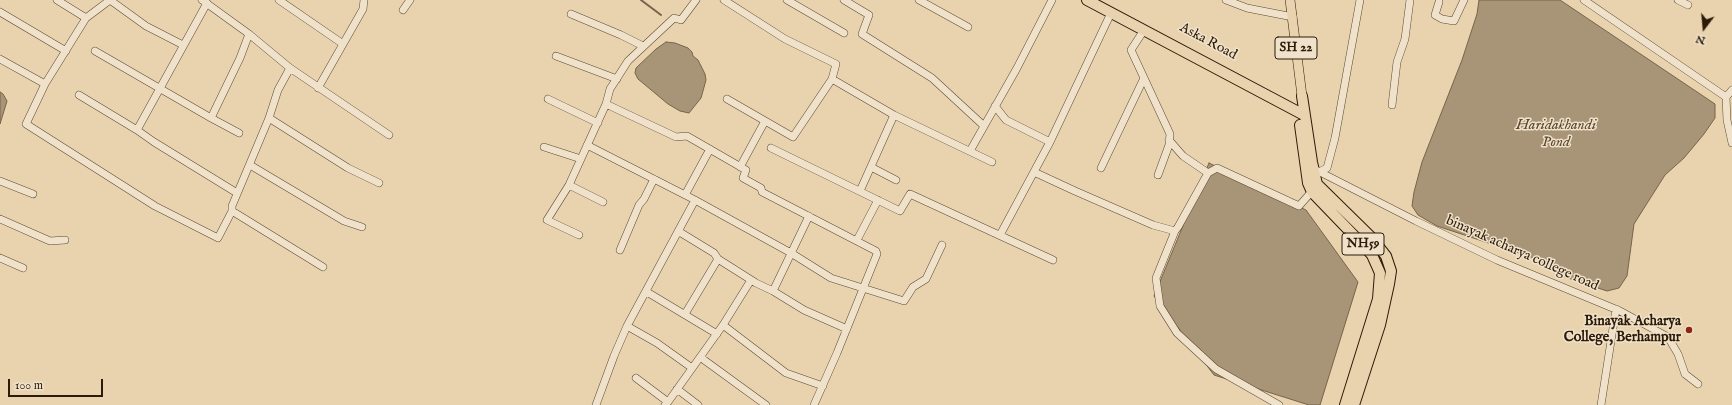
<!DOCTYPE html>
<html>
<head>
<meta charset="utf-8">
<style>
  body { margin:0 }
  #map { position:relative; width:1732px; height:405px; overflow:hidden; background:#e8d3ae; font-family:"IM FELL English",serif }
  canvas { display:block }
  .north { position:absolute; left:1684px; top:8px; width:40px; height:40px; -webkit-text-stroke:3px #f0e2ca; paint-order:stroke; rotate:196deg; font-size:11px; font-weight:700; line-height:16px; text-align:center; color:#2d1b09 }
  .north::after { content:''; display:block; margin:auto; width:14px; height:18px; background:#2d1b09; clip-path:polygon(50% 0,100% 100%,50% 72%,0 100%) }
  .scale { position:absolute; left:8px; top:379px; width:95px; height:18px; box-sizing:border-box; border:2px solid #2d1b09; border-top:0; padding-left:5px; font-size:12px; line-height:14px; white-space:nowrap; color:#2d1b09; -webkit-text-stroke:3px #f0e2ca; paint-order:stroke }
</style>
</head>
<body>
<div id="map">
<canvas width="1732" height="405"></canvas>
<div class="north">N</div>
<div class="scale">100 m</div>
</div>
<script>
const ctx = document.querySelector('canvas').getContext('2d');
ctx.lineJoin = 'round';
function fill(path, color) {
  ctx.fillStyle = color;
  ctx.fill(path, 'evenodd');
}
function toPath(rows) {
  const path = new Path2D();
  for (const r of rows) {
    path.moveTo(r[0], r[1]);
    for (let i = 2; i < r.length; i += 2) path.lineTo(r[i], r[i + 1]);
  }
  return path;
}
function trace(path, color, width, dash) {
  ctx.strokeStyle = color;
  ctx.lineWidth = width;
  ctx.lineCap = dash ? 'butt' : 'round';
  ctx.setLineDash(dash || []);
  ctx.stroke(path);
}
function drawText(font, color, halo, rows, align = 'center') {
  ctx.font = font + ' "IM FELL English",serif';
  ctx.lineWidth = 3;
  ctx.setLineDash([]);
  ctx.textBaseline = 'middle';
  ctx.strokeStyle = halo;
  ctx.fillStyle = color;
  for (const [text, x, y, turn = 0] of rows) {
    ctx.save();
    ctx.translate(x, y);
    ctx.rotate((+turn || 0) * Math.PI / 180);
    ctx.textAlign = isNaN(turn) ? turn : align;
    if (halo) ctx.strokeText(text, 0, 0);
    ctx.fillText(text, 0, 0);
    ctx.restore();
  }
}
const water = toPath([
  [1479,0,1560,0,1715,104,1715,118,1704,134,1684,158,1665,175,1634,224,1627,276,1619,288,1607,291,1565,277,1537,259,1437,226,1418,215,1412,206,1414,192,1422,162,1462,60,1477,14,1479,0],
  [666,42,675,43,688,48,692,52,693,56,698,60,705,74,706,80,701,98,689,113,680,111,668,104,638,79,635,73,636,68,656,49,666,42],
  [0,92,3,94,7,101,0,124,0,92],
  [1209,163,1306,210,1358,282,1320,405,1309,405,1214,375,1154,296,1209,163]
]);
fill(water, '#a89476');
trace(water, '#77644a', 1);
trace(toPath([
  [641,0,661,15]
]), '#77644a', 2);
const minor = toPath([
  [57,0,86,18],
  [110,0,86,18,45,84,26,124,155,206,218,238,232,211],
  [110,0,146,26,183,45],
  [202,0,249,34,290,68,389,135],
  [279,0,343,44],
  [724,0,785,39,836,64,832,79,894,115,992,162],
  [787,0,844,33],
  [844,0,869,15,862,34,932,78,984,126],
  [919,0,968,27],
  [1226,0,1247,8,1293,17],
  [1584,0,1726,97,1732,90],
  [1678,0,1688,5],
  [1439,2,1435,15,1442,19,1454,21,1464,0],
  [207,3,137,130,154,142,237,193],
  [403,10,410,0],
  [0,12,66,51],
  [571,14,621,35,643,46],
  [1144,30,1131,50,1170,134,1169,145,1158,175],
  [95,51,211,118,240,58,249,34],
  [556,56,617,79],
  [0,59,45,84],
  [290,68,278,90,269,118,232,206,232,211,323,267],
  [318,88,363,9,364,0],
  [79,95,137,130],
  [1726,97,1727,120,1732,143],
  [548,99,598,123],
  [727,99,793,137,832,79],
  [606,104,676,137,687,136,746,170,743,178,761,188,762,192,876,251,877,254,837,353,814,405],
  [1392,105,1397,62,1405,39,1410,0],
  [995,106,1006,120,1050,142],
  [211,118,239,133],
  [269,118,348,168,379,183],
  [1169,140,1183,156,1208,173],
  [587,145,695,200,791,253,831,278,904,301,913,287,926,279,942,245],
  [544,147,581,159],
  [771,148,900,211,910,194,1053,260],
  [970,151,1017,68,1052,0],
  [250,165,344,221,362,227],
  [740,167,765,121],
  [871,167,896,180],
  [1101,168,1144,78],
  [1314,169,1416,221,1497,260,1620,311,1668,337,1678,354,1685,374,1698,384],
  [1034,172,1075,191,1153,225,1175,231],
  [1317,173,1327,168,1335,138,1360,0],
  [0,181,33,194],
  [569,185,603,202],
  [860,191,894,115],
  [685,195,710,149],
  [0,219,50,241,65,240],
  [678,231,714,253,718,259,756,283,773,291,804,310,847,329],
  [579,235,547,220,569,185,606,104,610,89,628,61,674,18,681,20,696,0],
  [1000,235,1050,142,1111,13],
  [857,240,878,200],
  [620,250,639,205,644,199,654,179],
  [0,258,23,268],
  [773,291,809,216],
  [647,292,717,334],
  [685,314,718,259],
  [723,325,786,373,823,386],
  [627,326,657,343,692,368],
  [700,357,766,405],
  [636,378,668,402,665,405],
  [677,389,698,405],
  [668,402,723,325,751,280],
  [596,405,614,356,627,326,695,200],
  [1279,405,1216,369,1177,333,1160,306,1156,278,1175,231,1178,227,1208,173,1217,168,1299,206,1314,189],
  [1601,405,1616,309]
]);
const major = toPath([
  [1290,0,1302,96]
]);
const highway = toPath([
  [1087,0,1304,115],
  [1302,96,1312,162,1317,184,1371,237,1386,256,1391,271,1389,284,1380,325,1354,405],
  [1300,125,1308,183,1312,192,1365,247,1372,255,1380,273,1378,299,1345,405]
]);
trace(minor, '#5c4932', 8);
trace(major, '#2d1b09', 10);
trace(highway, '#2d1b09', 12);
trace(minor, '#f0e2ca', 7);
trace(major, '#e8d3ae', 9);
trace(highway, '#e8d3ae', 10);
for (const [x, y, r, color] of [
  [1689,330,4,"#8f2418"]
]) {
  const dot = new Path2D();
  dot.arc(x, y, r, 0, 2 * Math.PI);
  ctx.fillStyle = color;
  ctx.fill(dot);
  trace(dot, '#f0e2ca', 1.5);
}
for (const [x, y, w] of [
  [1296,48,42],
  [1363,244,42]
]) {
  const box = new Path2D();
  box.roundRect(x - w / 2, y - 11, w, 22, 3);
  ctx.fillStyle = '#f0e2ca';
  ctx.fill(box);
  trace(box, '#2d1b09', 1);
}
drawText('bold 13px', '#2d1b09', null, [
  ["SH 22",1296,48],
  ["NH59",1363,244]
]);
drawText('14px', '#2d1b09', '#f0e2ca', [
  ["Aska Road",1208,42,28],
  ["binayak acharya college road",1522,254,24]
]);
drawText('bold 14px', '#2d1b09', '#f0e2ca', [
  ["Binayak Acharya",1681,322],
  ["College, Berhampur",1681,338]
], 'right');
drawText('italic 15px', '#58452f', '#f0e2ca', [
  ["Haridakhandi",1556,126],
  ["Pond",1556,143]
]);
</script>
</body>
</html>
